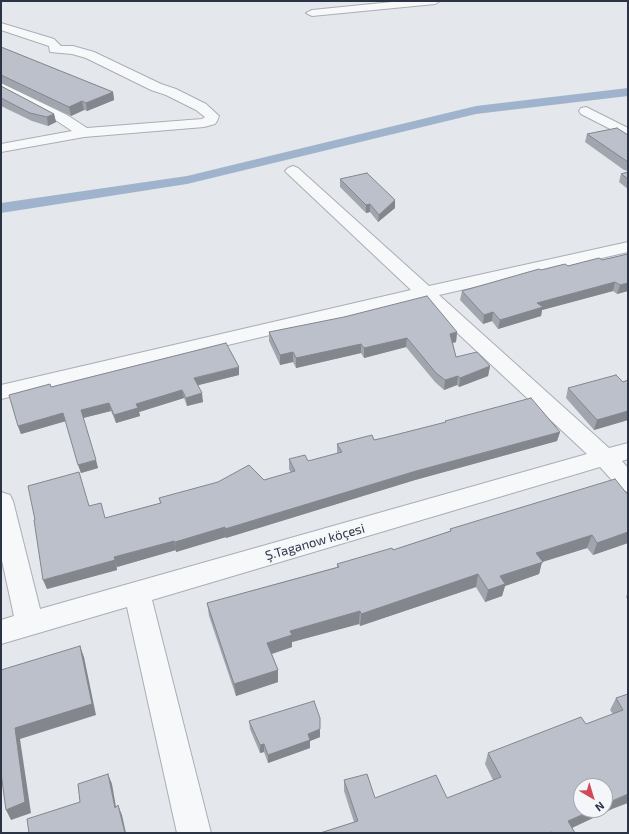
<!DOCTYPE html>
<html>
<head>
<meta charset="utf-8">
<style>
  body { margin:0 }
  #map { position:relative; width:629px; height:834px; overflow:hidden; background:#e4e7ec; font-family:"Exo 2",sans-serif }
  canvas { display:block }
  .frame { position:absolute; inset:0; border:2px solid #2b3445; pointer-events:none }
  .north { position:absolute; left:573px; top:778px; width:40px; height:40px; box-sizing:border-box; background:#f4f6f9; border:1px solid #a4a8b1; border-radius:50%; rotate:142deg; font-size:11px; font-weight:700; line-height:16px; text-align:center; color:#2b3445 }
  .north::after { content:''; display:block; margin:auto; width:14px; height:18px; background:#d1495b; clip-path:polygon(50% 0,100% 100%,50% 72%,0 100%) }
</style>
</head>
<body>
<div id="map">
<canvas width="629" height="834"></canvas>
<div class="frame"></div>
<div class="north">N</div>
</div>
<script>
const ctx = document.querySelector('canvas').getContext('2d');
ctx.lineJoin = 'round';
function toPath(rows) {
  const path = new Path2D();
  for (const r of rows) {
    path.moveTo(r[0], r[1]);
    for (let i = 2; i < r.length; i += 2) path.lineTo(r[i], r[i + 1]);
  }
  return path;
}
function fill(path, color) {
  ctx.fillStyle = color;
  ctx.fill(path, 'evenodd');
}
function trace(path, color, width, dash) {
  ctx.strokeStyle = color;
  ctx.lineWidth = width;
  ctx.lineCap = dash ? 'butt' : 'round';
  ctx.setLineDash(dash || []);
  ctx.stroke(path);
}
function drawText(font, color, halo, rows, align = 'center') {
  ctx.font = font + ' "Exo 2",sans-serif';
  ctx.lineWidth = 3.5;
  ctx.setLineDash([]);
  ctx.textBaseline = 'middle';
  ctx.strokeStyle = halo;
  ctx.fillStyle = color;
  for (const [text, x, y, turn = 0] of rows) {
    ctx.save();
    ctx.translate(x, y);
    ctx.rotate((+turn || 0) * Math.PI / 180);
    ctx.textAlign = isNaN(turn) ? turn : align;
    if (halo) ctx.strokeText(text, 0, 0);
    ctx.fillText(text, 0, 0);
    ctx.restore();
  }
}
fill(toPath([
  [628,88,628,96,476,114,187,184,1,213,1,203,187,176,476,106,628,88]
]), '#9fb4cc');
const minor = toPath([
  [402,1,440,1,435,4,312,16,306,13,312,10,402,1],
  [1,23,54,39,61,46,73,46,94,52,161,84,176,89,206,104,219,116,217,121,215,124,204,127,84,137,1,152,1,144,72,131,57,121,1,92,1,83,67,115,87,128,202,119,205,117,196,110,166,95,151,90,86,58,72,54,50,52,49,46,1,30,1,23],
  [586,107,628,128,628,138,581,114,579,111,581,108,586,107],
  [293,166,298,168,429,286,628,242,628,252,439,295,609,448,628,443,628,459,622,461,628,468,628,492,620,489,600,467,152,600,211,833,177,833,127,607,1,644,1,620,14,616,1,556,1,492,10,495,13,501,40,609,587,454,421,299,1,399,1,385,411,290,288,174,285,171,288,168,293,166]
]);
trace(minor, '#a9aeb7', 2);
fill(minor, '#f7f8fa');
fill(toPath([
  [1,47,113,92,114,100,87,111,84,110,71,116,1,83],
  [1,86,54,114,56,122,48,126,32,121,1,106],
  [587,134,628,135,628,171,624,170,585,142],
  [628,172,628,189,619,182,621,174],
  [340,179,395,200,395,208,378,222,370,212,366,213,340,187],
  [628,254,628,291,617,294,613,291,542,310,541,316,498,329,492,321,483,324,460,300,462,291,541,270,568,266,602,260],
  [269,332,457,332,456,342,453,343,456,357,490,366,488,376,459,387,457,385,444,390,435,382,406,347,364,358,361,353,296,368,293,362,280,365,269,341],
  [239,375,198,385,203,402,187,406,184,398,139,412,140,416,116,423,111,411,83,418,98,468,81,473,66,421,21,434,18,426,51,387],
  [628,380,628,420,594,430,566,398,568,388,623,382],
  [445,421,560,432,557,441,415,480,226,538,226,537,176,552,176,550,117,567,117,570,47,589,89,506,105,518,160,503,159,498,264,480,291,473,289,469,289,459,308,461,337,454,337,444,374,440,445,423],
  [628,495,628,543,593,555,587,548,542,562,539,574,505,586,502,596,485,602,476,587,360,626,359,624,292,642,292,647,272,654,278,670,278,682,236,696,209,616,207,603,337,567,337,564,393,550,450,531,450,529],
  [628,592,628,600,626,597],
  [628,694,612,809,572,828,575,833,320,833,354,822,344,791,344,780,375,798,447,798,493,780,485,764,488,753,586,724,613,714,610,710,616,698],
  [249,721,320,737,310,741,310,748,268,763,264,752,260,753,250,729]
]), '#a1a5ae');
fill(toPath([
  [113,92,114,100,87,111,86,103],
  [82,101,84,110,71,116,69,107],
  [54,114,56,122,48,126,47,117],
  [395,200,395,208,378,222,379,215],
  [370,204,370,212,366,213,366,205],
  [615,282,613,291,542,310,541,316,498,329,500,320,537,303],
  [628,283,628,291,617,294,620,285],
  [493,312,492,321,483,324,484,315],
  [457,332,456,342,449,344,450,334],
  [407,338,406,347,364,358,364,348],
  [361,344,361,353,296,368,296,358],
  [293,352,293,362,280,365,280,355],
  [490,366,488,376,459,387,460,378],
  [239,367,239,375,195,386,194,378],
  [458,376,457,385,444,390,445,380],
  [182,390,184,398,139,412,140,416,116,423,114,415,136,404],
  [202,393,203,402,187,406,186,398],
  [109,403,111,411,83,418,81,410],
  [628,411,628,420,594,430,597,420],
  [63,413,66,421,21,434,18,426],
  [560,432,557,441,415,480,226,538,225,529,416,471],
  [96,460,98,468,81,473,78,465],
  [225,527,226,537,176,552,175,542],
  [628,532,628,543,593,555,597,543],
  [592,535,587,548,542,562,539,574,505,586,502,596,485,602,488,590,500,576,536,553],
  [174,541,176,550,117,567,114,557],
  [115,560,117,570,47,589,43,580],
  [478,574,476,587,360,626,361,614],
  [360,611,359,624,292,642,292,647,268,655,267,643,290,631],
  [80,646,84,657,96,715,20,739,31,813,11,820,6,810,15,728],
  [278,670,278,682,236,696,234,684],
  [320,729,320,737,310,741,310,748,268,763,268,755,308,734],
  [264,744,264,752,260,753,260,745],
  [108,774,112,784,118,818,115,808],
  [628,794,628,803,612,809,563,832,568,821,593,810,605,810,605,804],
  [118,805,122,815,126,833,125,833]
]), '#83868d');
const building = toPath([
  [1,47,113,92,86,103,82,101,69,107,1,75,1,47],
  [1,86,54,114,47,117,30,113,1,98,1,86],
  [617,128,628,135,628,162,587,134,617,128],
  [628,172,628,179,621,174,628,172],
  [367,173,395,200,379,215,370,204,366,205,340,179,367,173],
  [628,254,628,283,620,285,615,282,537,303,543,307,500,320,493,312,484,315,462,291,539,269,541,270,565,264,568,266,599,258,602,260,628,254],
  [427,296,457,332,450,334,456,357,477,352,490,366,460,378,458,376,445,380,436,373,407,338,364,348,361,344,296,358,293,352,280,355,269,332,344,317,427,296],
  [226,343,239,367,194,378,202,393,186,398,182,390,136,404,138,408,114,415,109,403,81,410,96,460,78,465,63,413,18,426,9,395,50,384,51,387,226,343],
  [616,375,623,382,628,380,628,411,597,420,568,388,616,375],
  [531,398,560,432,416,471,225,529,225,527,175,542,174,541,114,557,115,560,43,580,34,520,35,520,28,486,79,472,89,506,101,503,105,518,161,503,159,498,218,482,249,465,264,480,295,471,289,459,305,455,308,461,342,452,337,444,372,435,374,440,383,438,446,422,445,421,531,398],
  [615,479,628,495,628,532,597,543,592,535,536,553,543,562,500,576,505,584,488,590,478,574,361,614,360,611,290,631,292,635,267,643,278,670,234,684,207,603,339,567,337,564,392,548,393,550,451,531,450,529,615,479],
  [80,646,92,704,15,728,25,802,6,810,1,773,1,670,80,646],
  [628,694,628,794,605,804,605,786,581,786,581,810,593,810,568,821,575,833,553,833,552,832,549,833,320,833,358,821,344,780,367,774,375,798,436,775,447,798,501,777,488,753,581,717,586,724,623,710,616,698,628,694],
  [314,701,320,718,320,729,308,734,310,740,268,755,264,744,260,745,249,721,314,701],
  [108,774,115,808,118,805,125,833,29,833,27,819,80,802,78,784,108,774]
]);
fill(building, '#bbc0ca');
trace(building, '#83868d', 1);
drawText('13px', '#2b3445', '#f4f6f9', [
  ["Ş.Taganow köçesi",315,542,-16]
]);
</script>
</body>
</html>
